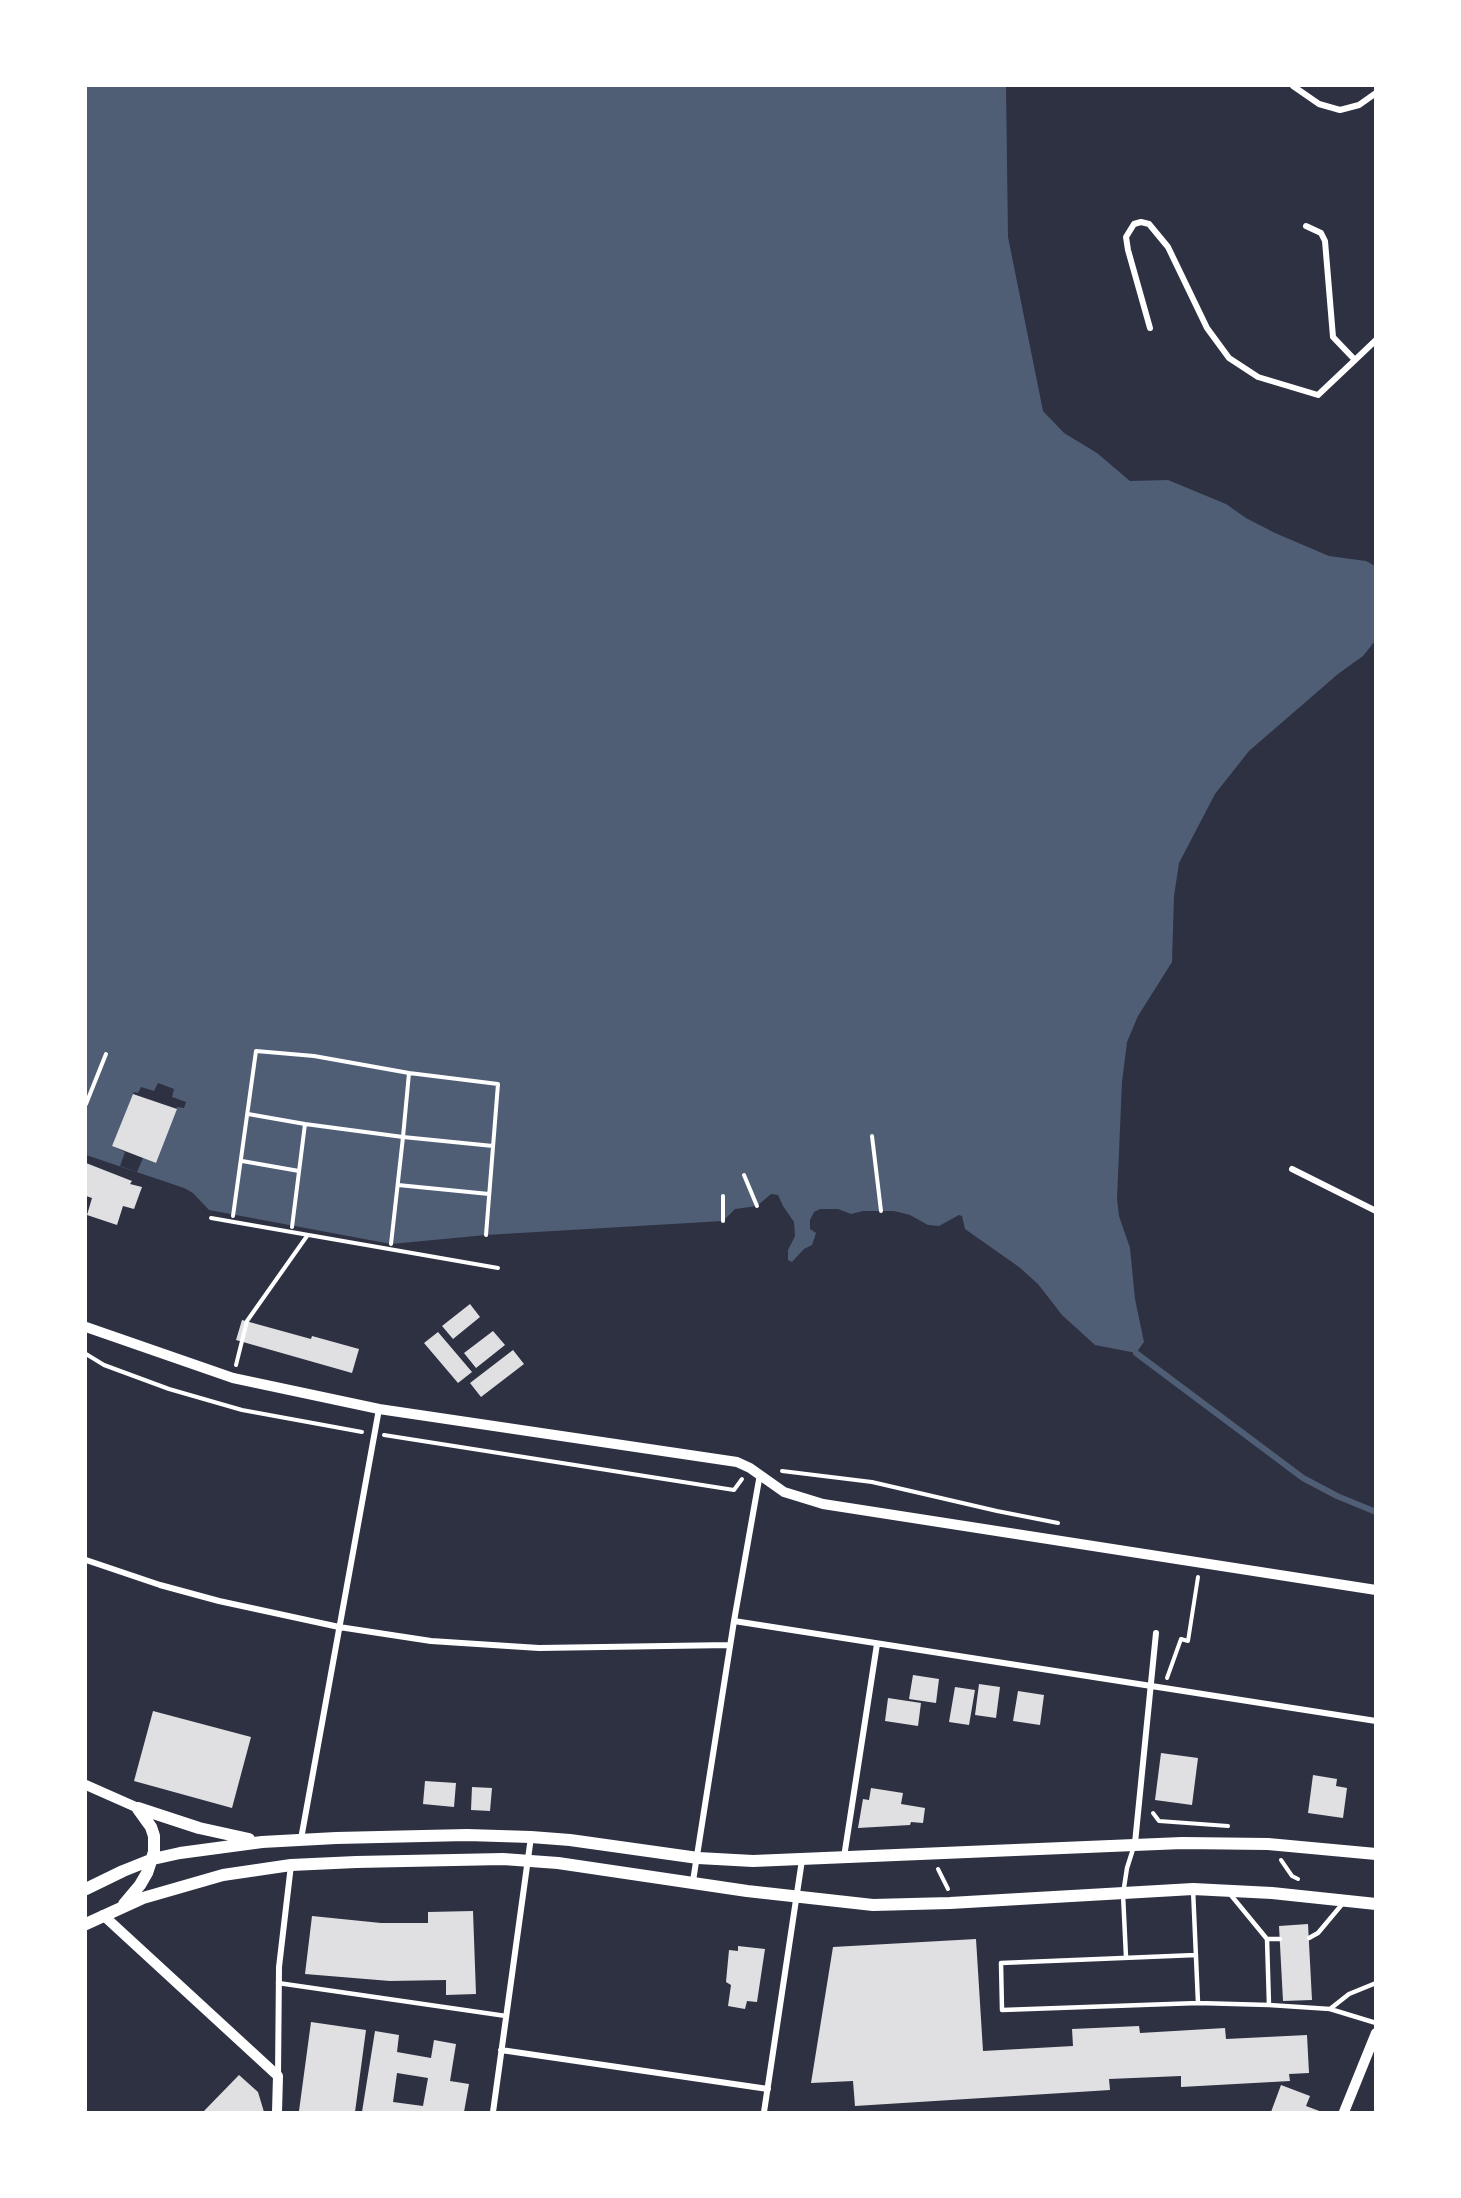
<!DOCTYPE html>
<html>
<head>
<meta charset="utf-8">
<style>
  body { margin:0 }
  #map { position:relative; width:1461px; height:2198px; overflow:hidden; background:#2d3142; font-family:Inter,sans-serif }
  canvas { display:block }
  .frame { position:absolute; inset:0; border:87px solid #fff; pointer-events:none }
</style>
</head>
<body>
<div id="map">
<canvas width="1461" height="2198"></canvas>
<div class="frame"></div>
</div>
<script>
const ctx = document.querySelector('canvas').getContext('2d');
ctx.lineJoin = 'round';
function fill(path, color) {
  ctx.fillStyle = color;
  ctx.fill(path, 'evenodd');
}
function toPath(rows) {
  const path = new Path2D();
  for (const r of rows) {
    path.moveTo(r[0], r[1]);
    for (let i = 2; i < r.length; i += 2) path.lineTo(r[i], r[i + 1]);
  }
  return path;
}
function trace(path, color, width, dash) {
  ctx.strokeStyle = color;
  ctx.lineWidth = width;
  ctx.lineCap = dash ? 'butt' : 'round';
  ctx.setLineDash(dash || []);
  ctx.stroke(path);
}
fill(toPath([
  [86,86,1006,86,1008,237,1043,411,1064,433,1097,453,1130,481,1168,480,1226,504,1246,518,1275,533,1329,556,1366,561,1375,566,1375,641,1363,656,1338,674,1249,751,1215,794,1179,863,1174,896,1172,962,1138,1016,1127,1042,1122,1082,1117,1199,1119,1216,1130,1248,1135,1299,1144,1342,1136,1353,1095,1345,1062,1315,1038,1284,1019,1267,965,1229,962,1216,959,1215,939,1226,928,1225,910,1215,894,1211,863,1211,851,1214,838,1209,820,1209,814,1212,810,1220,810,1229,816,1233,812,1245,804,1249,792,1262,788,1260,788,1250,795,1236,794,1222,783,1206,778,1195,771,1194,757,1206,735,1209,723,1221,486,1235,391,1244,209,1210,193,1193,184,1188,86,1155]
]), '#4f5d75');
fill(toPath([
  [158,1083,174,1089,172,1097,186,1102,184,1108,177,1107,156,1163,143,1158,137,1172,120,1166,125,1152,112,1146,134,1092,138,1093,141,1087,154,1091]
]), '#2d3142');
trace(toPath([
  [1136,1353,1303,1478,1337,1496,1376,1512]
]), '#4f5d75', 6);
fill(toPath([
  [133,1094,177,1109,156,1163,112,1146],
  [86,1163,132,1181,130,1184,142,1187,134,1209,123,1206,117,1225,87,1215,92,1198,86,1196],
  [470,1304,480,1317,453,1339,442,1326],
  [242,1320,311,1339,312,1336,359,1349,352,1373,236,1340],
  [493,1331,505,1345,476,1368,464,1353],
  [438,1332,472,1372,458,1383,424,1343],
  [513,1350,524,1364,481,1397,470,1383],
  [913,1675,939,1679,936,1703,909,1699],
  [979,1684,1000,1687,996,1718,975,1715],
  [955,1687,975,1690,969,1725,949,1722],
  [1018,1691,1044,1695,1040,1725,1013,1721],
  [888,1698,921,1703,918,1726,885,1721],
  [153,1711,251,1737,232,1808,134,1781],
  [1161,1753,1198,1758,1192,1805,1155,1800],
  [1313,1775,1337,1779,1336,1786,1347,1788,1343,1818,1308,1813],
  [425,1781,456,1783,454,1807,423,1804],
  [472,1787,492,1788,490,1811,471,1810],
  [871,1788,903,1793,901,1804,925,1808,923,1823,911,1822,910,1825,858,1828,863,1799,869,1800],
  [473,1911,476,1994,446,1995,446,1980,390,1981,305,1974,312,1916,381,1923,428,1923,428,1912],
  [1308,1924,1312,2000,1283,2001,1279,1926],
  [976,1939,983,2051,1073,2046,1072,2029,1139,2026,1140,2033,1225,2028,1226,2039,1307,2035,1309,2073,1289,2074,1290,2081,1181,2087,1181,2076,1109,2079,1110,2090,855,2106,853,2081,811,2083,833,1947],
  [738,1946,765,1949,757,2002,747,2001,745,2009,728,2006,731,1985,726,1982,729,1950,738,1951],
  [311,2022,366,2030,355,2112,299,2111],
  [375,2031,399,2035,397,2052,431,2058,434,2040,456,2044,450,2081,469,2084,464,2112,362,2112],
  [397,2073,428,2078,423,2106,393,2102],
  [239,2075,258,2092,264,2112,203,2112],
  [1281,2085,1310,2096,1306,2106,1322,2112,1271,2112]
]), '#e0e0e3');
trace(toPath([
  [86,1104,106,1054],
  [248,1114,305,1124],
  [872,1136,881,1211],
  [242,1161,299,1171],
  [744,1175,757,1206],
  [398,1185,489,1194],
  [723,1196,723,1221],
  [233,1216,256,1051,314,1056,409,1073],
  [211,1218,498,1268],
  [292,1227,305,1124,403,1137,409,1073,498,1084,486,1235],
  [391,1244,403,1137,493,1146],
  [86,1354,104,1365,169,1389,242,1410,362,1432],
  [236,1365,247,1321,307,1236],
  [384,1435,734,1490,742,1479],
  [782,1471,872,1482,997,1511,1058,1523],
  [1167,1678,1181,1639,1188,1641,1198,1577],
  [1153,1813,1159,1821,1228,1826],
  [1281,1860,1292,1876,1298,1879],
  [938,1869,948,1889]
]), '#fff', 4);
trace(toPath([
  [1193,1889,1198,2003],
  [1230,1894,1267,1939,1269,2005],
  [1309,1938,1318,1933,1344,1902],
  [1267,1939,1280,1939],
  [1196,1955,1001,1963,1002,2010,1198,2003,1269,2005,1330,2009,1376,2023],
  [1126,1957,1123,1894,1127,1868,1134,1846],
  [278,1983,506,2016],
  [1330,2009,1349,1994,1376,1983]
]), '#fff', 4.5);
trace(toPath([
  [1293,86,1319,104,1340,110,1359,105,1376,93],
  [1150,328,1128,250,1126,237,1134,224,1141,222,1149,224,1168,247,1207,328,1229,358,1258,377,1318,395,1355,360,1333,337,1325,241,1321,233,1306,226],
  [1355,360,1376,340],
  [1292,1169,1376,1211],
  [86,1560,160,1585,219,1601,339,1627,431,1641,539,1648,730,1645],
  [734,1621,1376,1721],
  [301,1839,379,1409],
  [1135,1843,1156,1633],
  [844,1857,877,1644],
  [693,1881,734,1621,760,1474],
  [501,2050,768,2089],
  [278,2076,279,1967,291,1865],
  [493,2112,531,1837],
  [764,2112,802,1860]
]), '#fff', 6);
trace(toPath([
  [86,1327,233,1378,379,1409,737,1462,750,1468,784,1492,823,1504,1376,1590],
  [86,1785,138,1808],
  [103,1915,278,2076,277,2112],
  [1344,2112,1376,2033]
]), '#fff', 10);
trace(toPath([
  [138,1808,199,1828,249,1839],
  [86,1889,123,1871,153,1859,180,1853,262,1842,336,1838,467,1835,531,1837,570,1840,698,1858,753,1861,1182,1843,1268,1844,1376,1854],
  [124,1904,140,1885,147,1873,154,1852,154,1836,151,1827,138,1809],
  [86,1924,143,1898,223,1875,291,1865,356,1862,503,1859,558,1863,747,1891,873,1905,950,1903,1193,1889,1272,1893,1376,1904]
]), '#fff', 12);
</script>
</body>
</html>
